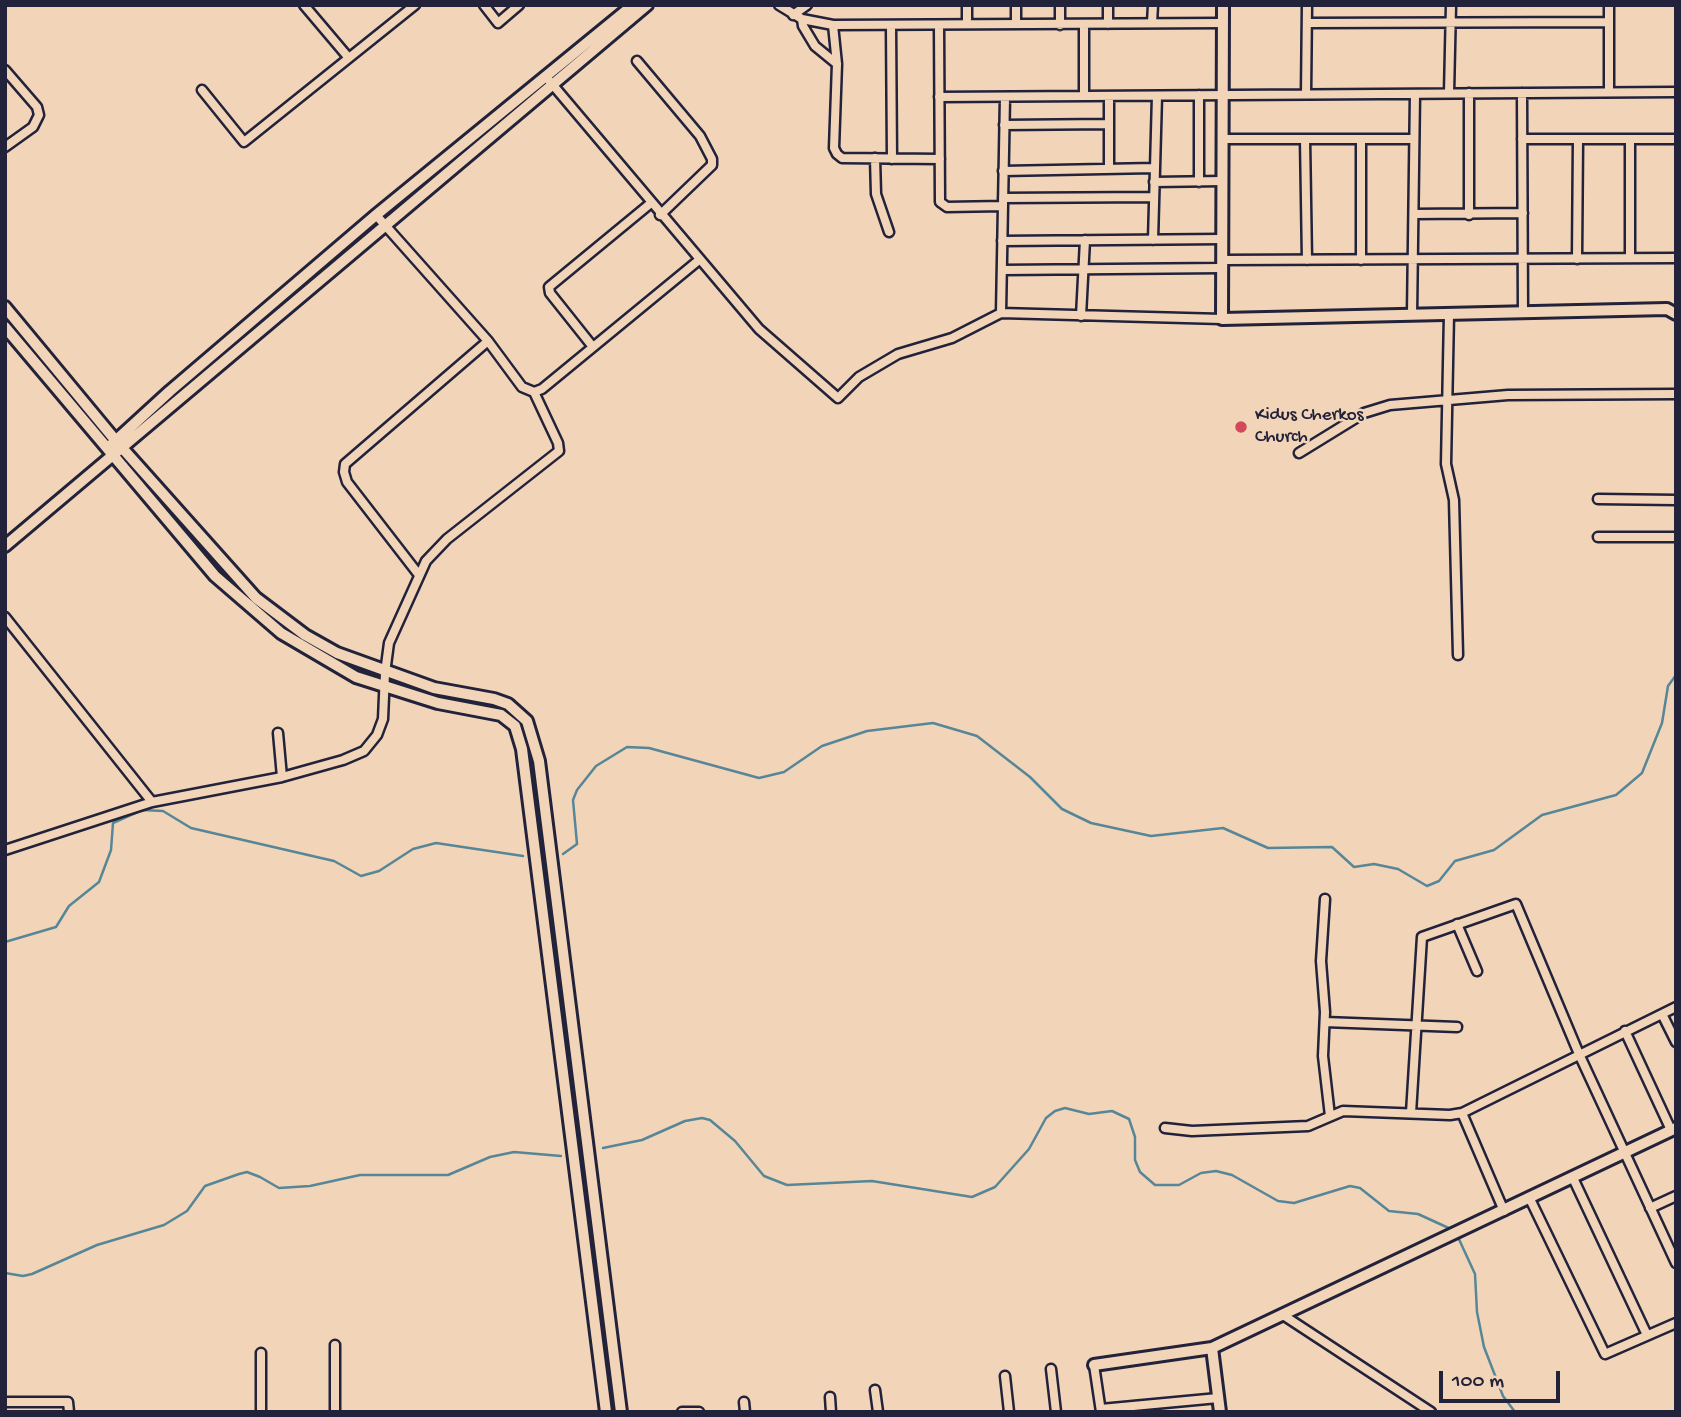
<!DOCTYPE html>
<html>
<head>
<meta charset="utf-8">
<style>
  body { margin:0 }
  #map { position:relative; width:1681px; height:1417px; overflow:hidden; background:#f2d5b8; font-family:"Gochi Hand",sans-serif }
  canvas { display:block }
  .frame { position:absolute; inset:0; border:7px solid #22223b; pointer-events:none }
  .scale { position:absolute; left:1439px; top:1371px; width:121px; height:32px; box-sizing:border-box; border:4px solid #22223b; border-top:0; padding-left:9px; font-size:21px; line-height:24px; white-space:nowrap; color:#22223b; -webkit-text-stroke:5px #f2d5b8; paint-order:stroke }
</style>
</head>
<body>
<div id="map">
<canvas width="1681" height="1417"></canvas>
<div class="frame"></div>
<div class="scale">100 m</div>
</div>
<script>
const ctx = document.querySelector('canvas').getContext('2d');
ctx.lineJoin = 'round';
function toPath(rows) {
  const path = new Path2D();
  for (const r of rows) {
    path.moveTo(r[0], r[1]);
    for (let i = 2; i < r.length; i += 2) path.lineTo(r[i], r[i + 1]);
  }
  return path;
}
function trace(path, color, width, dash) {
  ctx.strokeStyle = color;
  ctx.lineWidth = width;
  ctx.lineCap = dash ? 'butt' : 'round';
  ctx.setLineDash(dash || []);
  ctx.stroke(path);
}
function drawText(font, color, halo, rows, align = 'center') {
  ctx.font = font + ' "Gochi Hand",sans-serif';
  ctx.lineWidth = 5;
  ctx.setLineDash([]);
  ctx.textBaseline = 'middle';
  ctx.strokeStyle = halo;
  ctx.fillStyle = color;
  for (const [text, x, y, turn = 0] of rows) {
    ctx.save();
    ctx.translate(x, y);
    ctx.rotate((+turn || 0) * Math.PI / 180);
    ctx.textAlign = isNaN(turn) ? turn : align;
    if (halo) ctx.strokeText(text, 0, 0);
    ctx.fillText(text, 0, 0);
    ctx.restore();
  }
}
trace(toPath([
  [563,854,577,844,573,800,577,790,596,766,627,747,649,748,759,778,784,772,822,746,867,731,933,723,977,736,1030,777,1062,809,1091,823,1151,836,1223,828,1268,848,1332,847,1354,867,1374,864,1398,869,1427,886,1439,881,1455,861,1494,850,1542,815,1616,795,1642,773,1662,723,1668,686,1676,675],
  [5,942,56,927,69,906,99,882,111,850,113,823,142,810,163,811,191,828,334,861,361,876,379,871,413,849,436,843,523,856],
  [603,1148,642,1140,685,1121,702,1118,710,1120,735,1141,764,1176,787,1185,872,1181,972,1197,995,1187,1029,1149,1046,1118,1055,1111,1065,1108,1089,1114,1112,1111,1129,1119,1135,1137,1135,1160,1140,1172,1155,1185,1179,1185,1201,1173,1216,1171,1232,1175,1278,1201,1294,1203,1350,1186,1360,1188,1389,1211,1418,1214,1453,1230],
  [1457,1235,1475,1274,1477,1312,1484,1347,1503,1396,1515,1412],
  [5,1273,23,1276,32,1274,97,1245,164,1225,187,1211,205,1186,239,1174,247,1172,260,1177,279,1188,310,1186,360,1175,448,1175,490,1157,514,1152,561,1156]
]), '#568697', 2.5);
const minor = toPath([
  [304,5,348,57],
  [484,5,498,23,519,5],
  [779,5,802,19,833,25,1223,23],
  [967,5,967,24],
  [793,15,807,5],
  [802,19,803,26,815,46,837,64],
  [1152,23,1153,5],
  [1307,23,1609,22],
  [1016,24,1016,5],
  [1084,24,1084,96],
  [1108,24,1108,5],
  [833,25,837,64,834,148,837,154,842,158,940,159],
  [939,25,940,202,947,207,1003,206],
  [1060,25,1060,5],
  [891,26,892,159],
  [637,61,700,136,712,159,712,165,660,215],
  [5,70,37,107,39,115,33,127,5,147],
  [547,78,759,329,838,398,859,377,898,354,952,338,1001,313,1222,319],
  [202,90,244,142,415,5],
  [1609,92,1609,5],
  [1449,93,1451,5],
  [1522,93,1523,312],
  [1306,94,1307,5],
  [1199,95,1199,182],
  [1109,96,1109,168],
  [939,97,1676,92],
  [1004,125,1109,124],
  [1223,139,1414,139],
  [1305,139,1307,260],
  [1522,139,1676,139],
  [875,158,876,194,889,232],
  [1003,171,1154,168],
  [1154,182,1223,181],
  [1003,198,1154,197],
  [1414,214,1523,213],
  [376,215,488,341,522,387,534,392,542,389,699,260],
  [1469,215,1469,93],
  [1153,240,1157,96],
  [1002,241,1222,239],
  [1630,258,1630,139],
  [1577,259,1578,139],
  [1222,260,1676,258],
  [1361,260,1361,139],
  [1002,270,1222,268],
  [1001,313,1005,97],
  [1449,314,1446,464,1454,500,1458,655],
  [1412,315,1415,94],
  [1081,316,1085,240],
  [593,347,550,293,549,287,651,203],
  [1299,453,1364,413,1390,405,1508,395,1676,394],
  [1598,499,1676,500],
  [1598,537,1676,537],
  [419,575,347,482,344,472,345,464,488,341],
  [5,617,152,802],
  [278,733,282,777],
  [5,850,152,802,282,777,343,760,364,751,377,735,383,719,385,673,389,643,426,561,447,539,559,451,558,443,534,392],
  [1325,899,1321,961,1325,1012,1323,1056,1330,1116],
  [1457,924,1477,971],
  [1662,1014,1676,1042],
  [1325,1022,1457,1027],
  [1625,1031,1671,1130],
  [1411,1113,1422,937,1516,904,1579,1054,1676,1263],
  [1462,1113,1504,1211],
  [1165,1128,1192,1131,1308,1126,1343,1111,1450,1115,1462,1113,1676,1007],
  [1573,1178,1647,1335],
  [1530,1199,1605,1354,1676,1323],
  [1650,1208,1676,1196],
  [1283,1315,1431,1412],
  [1094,1365,1101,1412],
  [1051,1369,1056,1412],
  [1005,1376,1009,1412],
  [875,1390,878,1412],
  [830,1397,831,1412],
  [5,1402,68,1402,69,1412],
  [744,1402,745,1412],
  [1101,1409,1218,1398],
  [261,1412,261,1353],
  [335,1412,335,1345],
  [682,1412,699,1412]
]);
const tertiary = toPath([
  [1223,5,1222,319,1667,309,1676,314],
  [5,307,116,441,256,598,305,635,337,653,434,688,494,699,508,704,527,721,539,761,621,1412],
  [5,327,215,576,281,633,356,677,438,703,501,715,515,726,522,749,606,1412],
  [111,445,170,391,376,215,633,5],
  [5,546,647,5],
  [1212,1348,1220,1412],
  [1094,1365,1212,1348,1676,1128]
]);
trace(minor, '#22223b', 13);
trace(tertiary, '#22223b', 16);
trace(minor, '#f2d5b8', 8);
trace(tertiary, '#f2d5b8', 10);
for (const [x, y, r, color] of [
  [1241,427,7,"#d1495b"]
]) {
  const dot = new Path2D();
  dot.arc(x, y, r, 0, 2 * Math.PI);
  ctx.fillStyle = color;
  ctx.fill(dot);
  trace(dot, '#f2d5b8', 2.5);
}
drawText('19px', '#22223b', '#f2d5b8', [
  ["Kidus Cherkos",1255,416],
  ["Church",1255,438]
], 'left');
</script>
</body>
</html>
